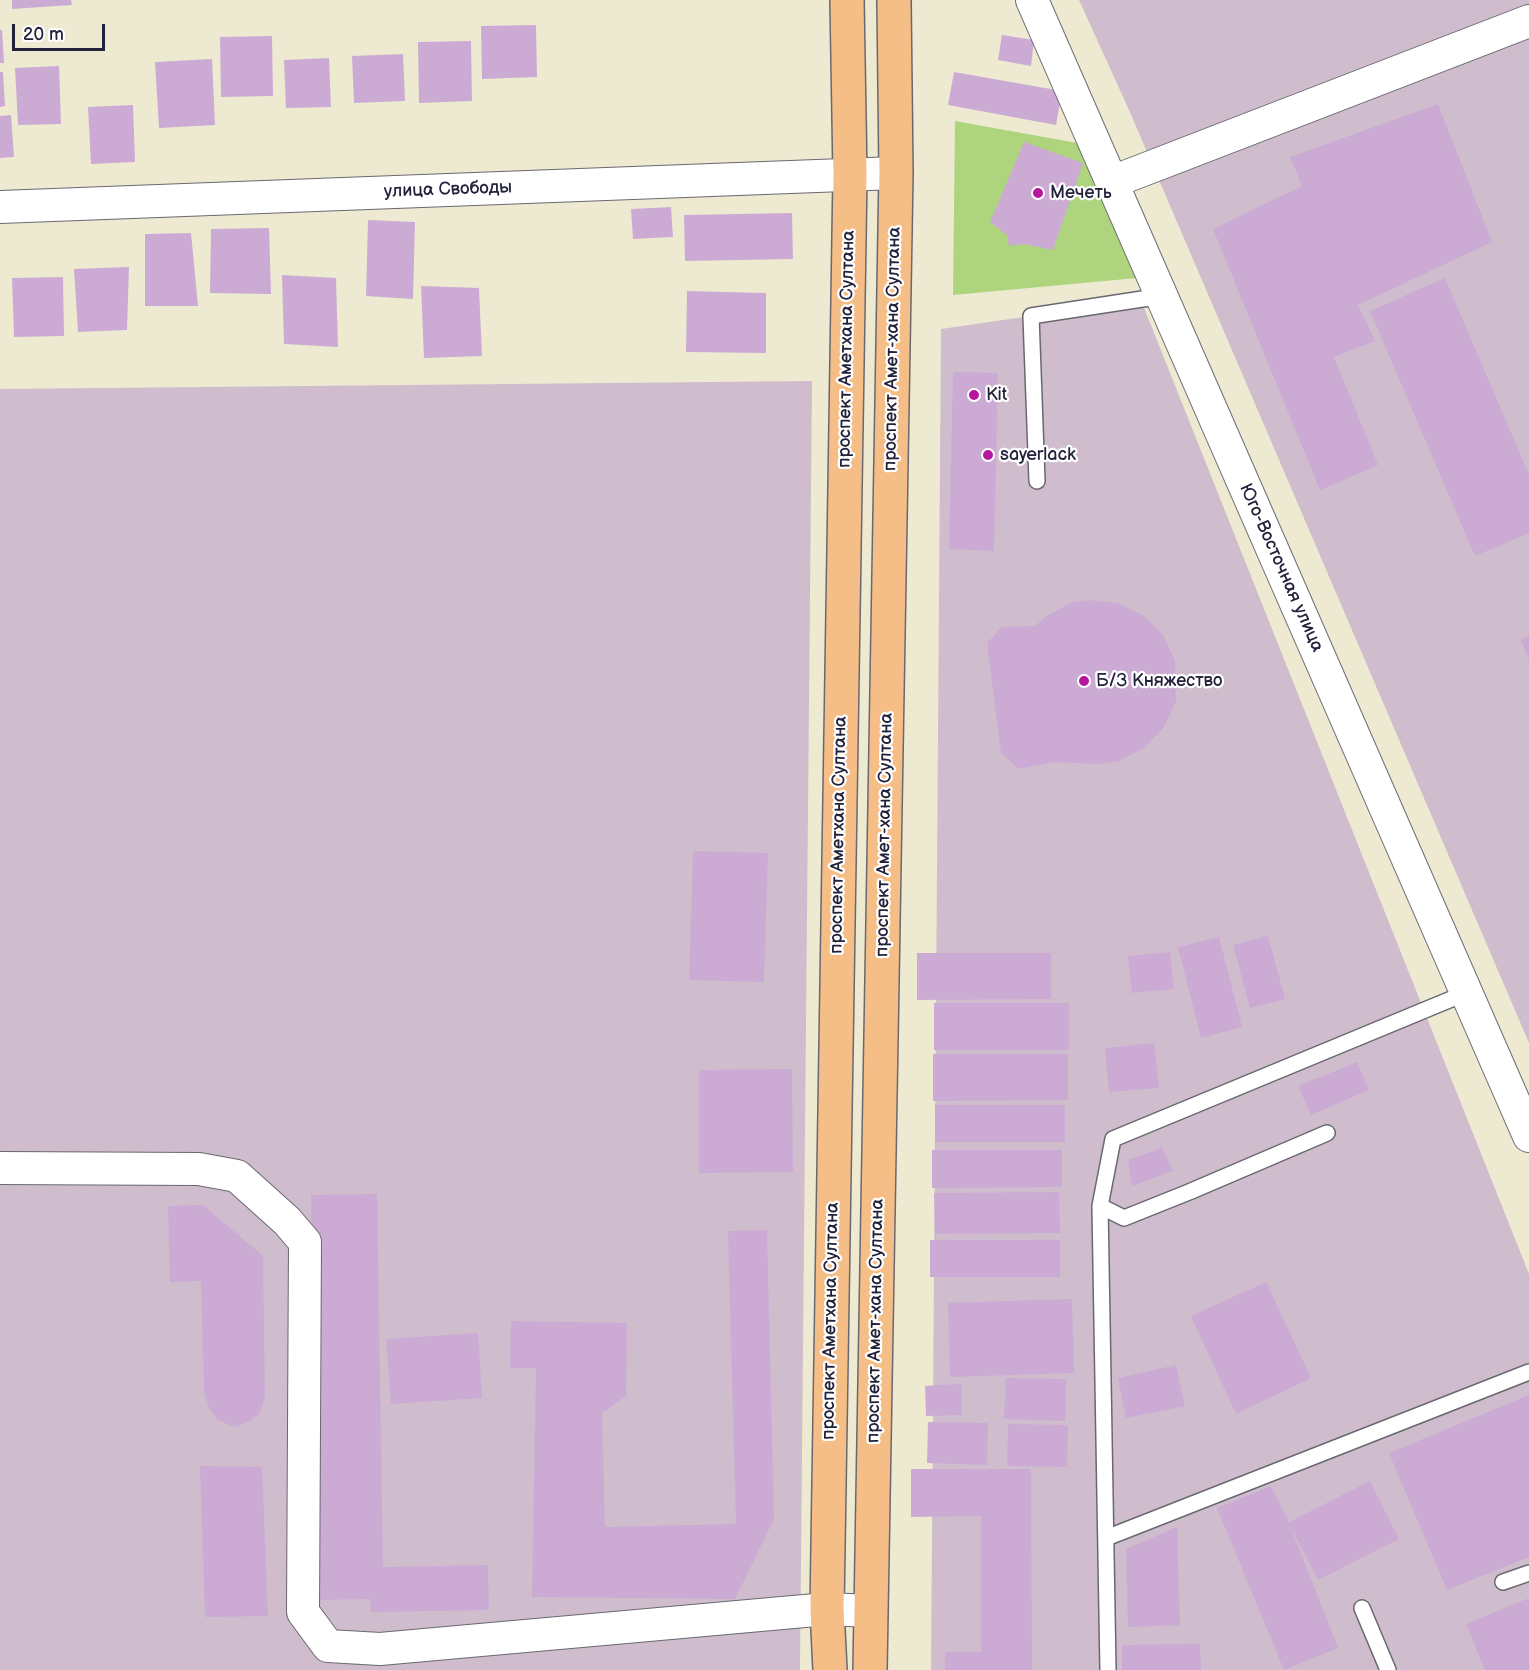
<!DOCTYPE html>
<html>
<head>
<meta charset="utf-8">
<style>
  body { margin:0 }
  #map { position:relative; width:1529px; height:1670px; overflow:hidden; background:#eeead1; font-family:"Balsamiq Sans",sans-serif }
  canvas { display:block }
  .scale { position:absolute; left:12px; top:24px; width:93px; height:27px; box-sizing:border-box; border:3px solid #22223b; border-top:0; padding-left:8px; font-size:18px; line-height:21px; white-space:nowrap; color:#22223b; -webkit-text-stroke:4px #fff; paint-order:stroke }
</style>
</head>
<body>
<div id="map">
<canvas width="1529" height="1670"></canvas>
<div class="scale">20 m</div>
</div>
<script>
const ctx = document.querySelector('canvas').getContext('2d');
ctx.lineJoin = 'round';
function fill(path, color) {
  ctx.fillStyle = color;
  ctx.fill(path, 'evenodd');
}
function toPath(rows) {
  const path = new Path2D();
  for (const r of rows) {
    path.moveTo(r[0], r[1]);
    for (let i = 2; i < r.length; i += 2) path.lineTo(r[i], r[i + 1]);
  }
  return path;
}
function trace(path, color, width, dash) {
  ctx.strokeStyle = color;
  ctx.lineWidth = width;
  ctx.lineCap = dash ? 'butt' : 'round';
  ctx.setLineDash(dash || []);
  ctx.stroke(path);
}
function drawText(font, color, halo, rows, align = 'center') {
  ctx.font = font + ' "Balsamiq Sans",sans-serif';
  ctx.lineWidth = 4.5;
  ctx.setLineDash([]);
  ctx.textBaseline = 'middle';
  ctx.strokeStyle = halo;
  ctx.fillStyle = color;
  for (const [text, x, y, turn = 0] of rows) {
    ctx.save();
    ctx.translate(x, y);
    ctx.rotate((+turn || 0) * Math.PI / 180);
    ctx.textAlign = isNaN(turn) ? turn : align;
    if (halo) ctx.strokeText(text, 0, 0);
    ctx.fillText(text, 0, 0);
    ctx.restore();
  }
}
fill(toPath([
  [1079,0,1529,0,1529,1043,1129,110],
  [1141,300,1529,1274,1529,1670,931,1670,941,329],
  [812,381,800,1670,0,1670,0,389]
]), '#cfbdce');
fill(toPath([
  [955,121,1083,144,1137,278,953,295]
]), '#aed47d');
fill(toPath([
  [12,0,71,0,72,5,12,9],
  [536,25,537,77,482,79,481,26],
  [0,30,2,30,4,63,0,63],
  [1002,35,1034,40,1031,66,998,60],
  [272,36,273,96,221,97,220,37],
  [471,41,472,101,419,103,418,42],
  [403,54,405,101,354,103,352,56],
  [329,58,331,107,286,108,284,60],
  [212,59,215,125,159,128,155,62],
  [59,66,61,124,18,125,15,68],
  [0,72,3,72,5,106,0,107],
  [954,72,1062,91,1056,125,948,105],
  [1438,104,1492,242,1358,305,1375,341,1334,357,1378,465,1320,490,1213,229,1302,186,1290,157],
  [133,105,135,162,91,164,88,107],
  [11,115,14,157,0,158,0,116],
  [1024,142,1083,163,1053,250,1024,244,1009,246,1007,235,990,222],
  [671,207,673,237,633,239,631,209],
  [792,213,793,259,685,261,684,215],
  [368,220,415,222,413,299,366,296],
  [269,228,271,294,210,293,211,229],
  [191,233,198,306,145,306,145,234],
  [129,267,127,330,78,332,74,269],
  [282,275,336,278,338,347,284,344],
  [63,277,64,336,14,337,12,278],
  [1445,278,1529,475,1529,533,1475,556,1370,311],
  [421,286,479,288,482,356,424,358],
  [687,291,766,293,766,353,686,352],
  [953,372,998,373,994,551,949,549],
  [1088,600,1117,603,1143,615,1163,635,1175,661,1176,701,1164,727,1144,748,1119,761,1097,764,1053,762,1019,769,1001,753,987,643,1002,627,1035,626,1048,615,1073,602],
  [1529,636,1529,660,1521,640],
  [693,851,768,853,764,982,689,980],
  [1268,936,1285,999,1250,1008,1233,945],
  [1219,937,1242,1027,1201,1038,1178,947],
  [1170,952,1174,989,1132,993,1128,956],
  [917,953,1051,953,1051,999,917,1000],
  [934,1003,1069,1003,1069,1050,934,1050],
  [1154,1043,1159,1088,1109,1092,1105,1048],
  [933,1054,1068,1054,1068,1100,933,1101],
  [1357,1062,1369,1090,1311,1115,1298,1086],
  [792,1069,793,1172,699,1173,699,1070],
  [935,1105,1065,1105,1065,1142,935,1142],
  [1162,1148,1173,1171,1132,1186,1128,1160],
  [932,1150,1062,1150,1062,1187,932,1188],
  [1059,1192,1060,1233,935,1234,934,1193],
  [377,1194,383,1567,488,1565,489,1610,371,1612,370,1599,317,1600,311,1195],
  [203,1205,263,1256,265,1397,259,1414,249,1421,235,1427,219,1421,209,1408,204,1392,201,1281,170,1282,168,1206],
  [767,1230,774,1519,735,1599,532,1597,536,1368,510,1368,511,1321,627,1323,626,1396,602,1413,605,1527,736,1524,728,1231],
  [930,1240,1060,1240,1060,1277,930,1277],
  [1266,1282,1311,1378,1236,1414,1191,1316],
  [1072,1299,1074,1373,950,1377,948,1303],
  [478,1333,482,1398,391,1404,386,1339],
  [1176,1365,1185,1406,1126,1418,1118,1378],
  [1006,1378,1066,1379,1065,1421,1004,1419],
  [961,1384,962,1415,926,1416,925,1386],
  [1529,1395,1529,1557,1447,1590,1389,1453],
  [928,1422,988,1423,987,1465,927,1463],
  [1008,1424,1068,1425,1067,1467,1007,1466],
  [200,1466,262,1467,268,1616,205,1617],
  [911,1469,1031,1469,1032,1670,945,1670,945,1652,981,1652,981,1516,911,1517],
  [1370,1481,1399,1539,1318,1580,1290,1525,1338,1648,1284,1670,1217,1508,1271,1486,1289,1522],
  [1177,1527,1180,1625,1128,1627,1126,1549],
  [1529,1598,1529,1670,1485,1670,1466,1624],
  [1200,1644,1201,1670,1122,1670,1122,1645]
]), '#cbabd4');
const lane = toPath([
  [1037,481,1031,316,1162,296],
  [1327,1133,1189,1192,1124,1218,1100,1206,1113,1139,1466,993],
  [1100,1206,1108,1670],
  [1106,1538,1529,1372],
  [1503,1582,1529,1573],
  [1362,1608,1388,1670]
]);
const street = toPath([
  [1032,0,1529,1136],
  [1112,182,1529,21],
  [0,207,896,173],
  [0,1168,199,1169,237,1176,287,1221,305,1242,303,1612,328,1646,380,1649,827,1609,871,1611]
]);
const primary = toPath([
  [830,1670,827,1609,850,175,847,0],
  [870,1670,896,173,894,0]
]);
trace(lane, '#696870', 18);
trace(street, '#696870', 34);
trace(primary, '#696870', 36);
trace(lane, '#fff', 15);
trace(street, '#fff', 32);
trace(primary, '#f6be87', 33);
for (const [x, y, r, color] of [
  [1038,193,6,"#b5179e"],
  [974,395,6,"#b5179e"],
  [988,455,6,"#b5179e"],
  [1084,681,6,"#b5179e"]
]) {
  const dot = new Path2D();
  dot.arc(x, y, r, 0, 2 * Math.PI);
  ctx.fillStyle = color;
  ctx.fill(dot);
  trace(dot, '#fff', 2);
}
drawText('18px', '#22223b', '#fff', [
  ["улица Свободы",448,190,-2],
  ["проспект Аметхана Султана",847,349,-89],
  ["проспект Амет-хана Султана",893,349,-89],
  ["Юго-Восточная улица",1281,568,66],
  ["проспект Аметхана Султана",839,835,-89],
  ["проспект Амет-хана Султана",885,835,-89],
  ["проспект Аметхана Султана",831,1321,-89],
  ["проспект Амет-хана Султана",876,1321,-89]
]);
drawText('18px', '#22223b', '#fff', [
  ["Мечеть",1050,193],
  ["Kit",986,395],
  ["sayerlack",1000,455],
  ["Б/З Княжество",1096,681]
], 'left');
</script>
</body>
</html>
